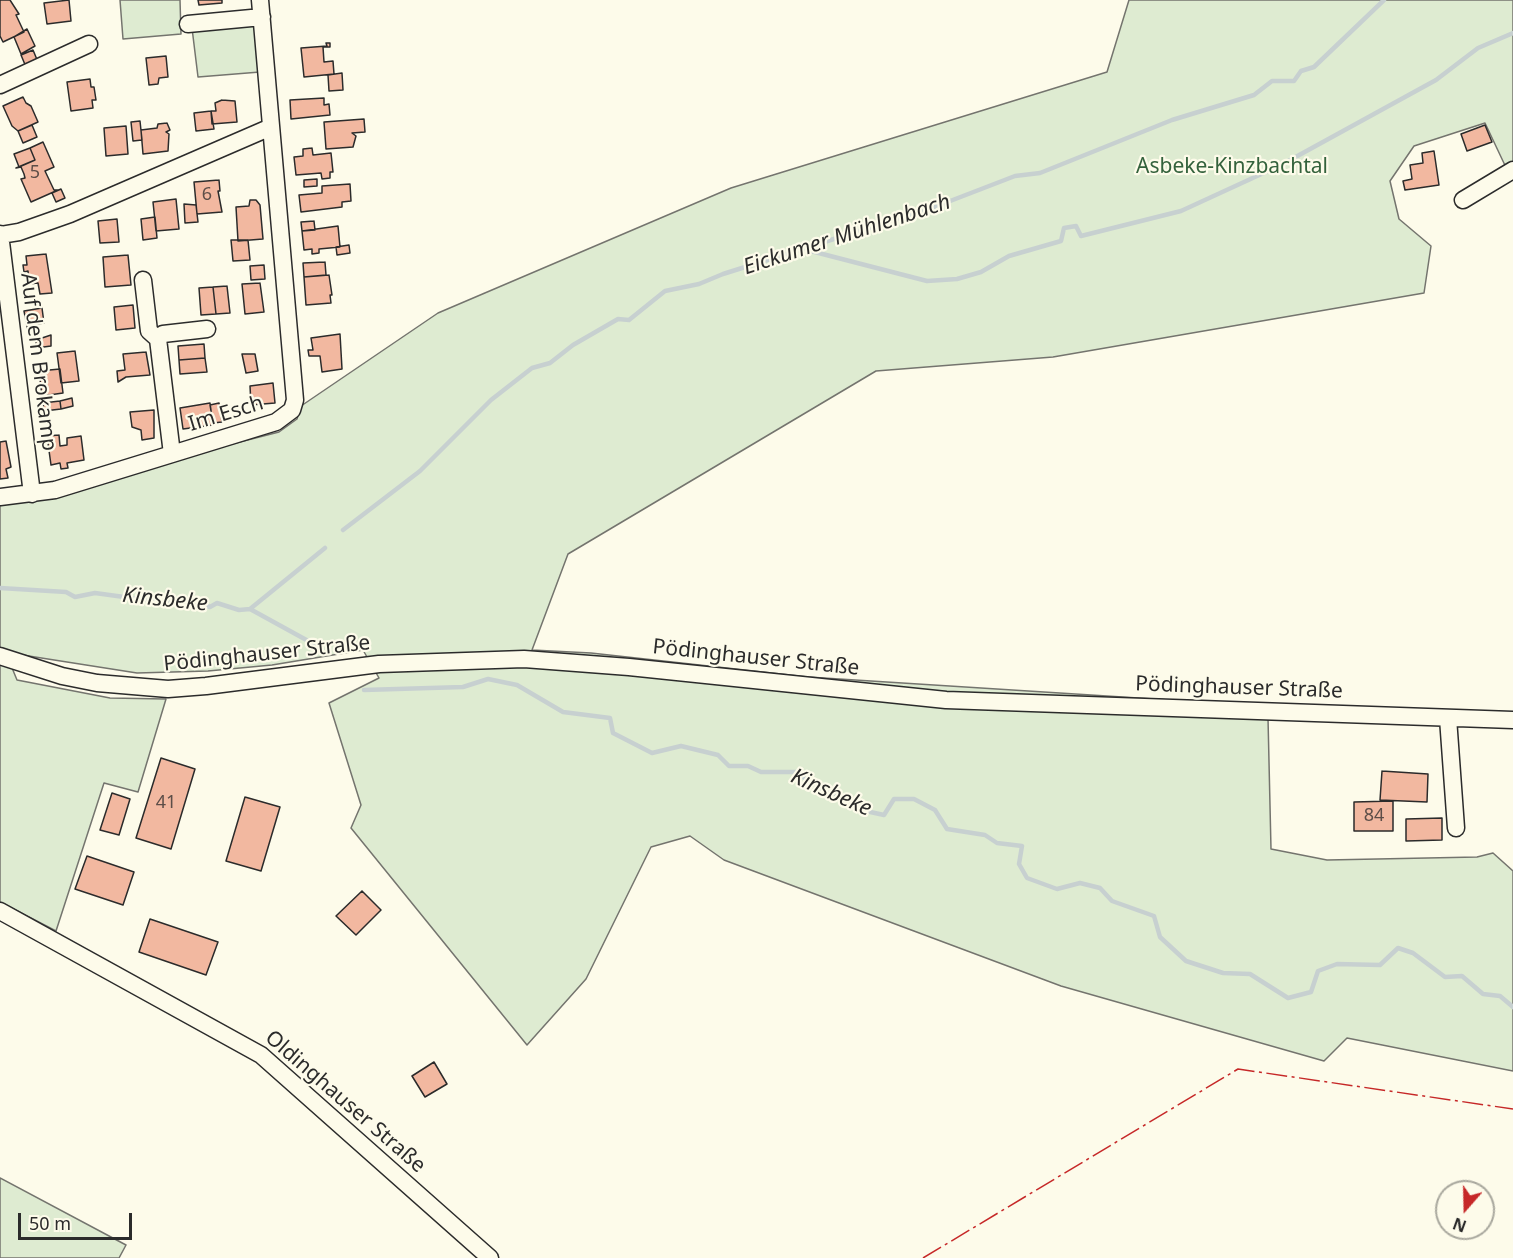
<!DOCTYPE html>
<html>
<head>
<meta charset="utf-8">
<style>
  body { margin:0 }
  #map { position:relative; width:1513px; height:1258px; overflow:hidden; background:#fdfbea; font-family:"Noto Sans",sans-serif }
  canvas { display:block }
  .north { position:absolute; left:1435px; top:1180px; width:60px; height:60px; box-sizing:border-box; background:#fdfbea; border:2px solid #a9a89e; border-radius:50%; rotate:200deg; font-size:16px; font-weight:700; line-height:24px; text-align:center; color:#2b2b2b }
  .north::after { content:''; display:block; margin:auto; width:21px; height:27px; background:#c62828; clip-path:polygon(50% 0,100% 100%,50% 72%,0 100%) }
  .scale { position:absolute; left:18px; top:1213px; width:114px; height:27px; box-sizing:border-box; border:3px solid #2b2b2b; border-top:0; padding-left:8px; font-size:18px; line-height:21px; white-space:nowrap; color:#2b2b2b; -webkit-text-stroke:4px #fdfbea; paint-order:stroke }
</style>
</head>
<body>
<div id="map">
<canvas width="1513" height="1258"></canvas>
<div class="north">N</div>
<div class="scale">50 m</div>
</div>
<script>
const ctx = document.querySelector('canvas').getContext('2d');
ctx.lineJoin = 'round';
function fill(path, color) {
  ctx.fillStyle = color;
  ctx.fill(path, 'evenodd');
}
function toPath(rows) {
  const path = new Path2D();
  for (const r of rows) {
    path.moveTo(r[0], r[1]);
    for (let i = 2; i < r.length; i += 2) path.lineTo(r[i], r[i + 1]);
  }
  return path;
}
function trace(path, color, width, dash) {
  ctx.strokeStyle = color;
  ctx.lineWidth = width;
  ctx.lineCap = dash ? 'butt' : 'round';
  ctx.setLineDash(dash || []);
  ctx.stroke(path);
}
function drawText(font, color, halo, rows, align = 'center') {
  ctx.font = font + ' "Noto Sans",sans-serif';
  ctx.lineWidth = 4.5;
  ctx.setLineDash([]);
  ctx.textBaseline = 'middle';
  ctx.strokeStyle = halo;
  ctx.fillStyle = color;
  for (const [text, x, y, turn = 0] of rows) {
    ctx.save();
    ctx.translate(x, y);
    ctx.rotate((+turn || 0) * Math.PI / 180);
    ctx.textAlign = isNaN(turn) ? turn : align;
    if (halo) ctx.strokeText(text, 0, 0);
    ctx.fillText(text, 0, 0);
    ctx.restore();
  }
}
const green = toPath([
  [120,0,180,0,181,34,123,39,120,0],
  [1129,0,1513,0,1513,174,1510,176,1485,123,1414,146,1390,181,1399,219,1431,246,1424,293,1053,357,876,371,568,554,532,650,591,653,808,677,1217,703,1268,718,1271,849,1327,860,1477,857,1493,853,1513,871,1513,1071,1347,1038,1324,1061,1061,986,724,860,690,836,651,847,586,979,527,1045,351,828,361,805,329,703,379,678,363,650,272,665,208,671,137,673,16,654,10,663,17,680,110,698,166,699,138,792,104,783,56,931,0,902,0,503,279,432,297,419,301,406,438,313,731,188,1107,72,1129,0],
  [255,22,260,72,198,77,192,28,255,22],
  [0,1178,126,1245,119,1258,0,1258,0,1178]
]);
fill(green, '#deebd1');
trace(green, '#74746e', 1.5);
trace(toPath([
  [807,250,927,281,957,279,981,272,1009,256,1061,241,1064,228,1076,226,1081,236,1181,211,1281,165,1436,80,1478,48,1513,33],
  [343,530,420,471,491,400,532,368,550,363,573,345,618,319,629,320,665,291,699,284,723,274,932,208,1015,176,1040,173,1172,120,1254,95,1272,81,1294,81,1301,71,1314,67,1384,0],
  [0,588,66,592,75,597,95,593,168,603,184,601,210,607,217,603,239,610,250,609,321,648],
  [250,609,325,548],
  [364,690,463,687,488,679,517,685,563,712,610,718,613,733,652,753,681,746,718,755,729,766,748,766,761,772,796,772,822,790,845,797,861,810,884,815,894,799,914,799,935,810,947,829,985,835,997,843,1022,846,1019,864,1027,878,1057,889,1080,883,1100,888,1112,901,1154,916,1160,937,1186,961,1223,973,1250,974,1288,998,1311,992,1318,971,1337,964,1380,965,1398,948,1413,953,1445,977,1462,976,1483,994,1500,996,1513,1007]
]), '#c7d0d0', 4.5);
const building = toPath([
  [0,0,10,0,19,14,16,15,24,32,3,42,0,36,0,0],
  [69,0,71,21,47,24,44,3,69,0],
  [222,0,222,3,199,5,198,0,222,0],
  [27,29,35,46,21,54,14,37,27,29],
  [326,43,330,43,330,47,323,47,324,62,333,61,334,74,304,77,301,48,327,46,326,43],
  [33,50,38,62,26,67,21,55,33,50],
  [166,56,168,77,159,78,158,84,149,85,146,58,166,56],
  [342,73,343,90,329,91,328,75,342,73],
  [90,79,91,87,94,87,96,100,92,100,93,108,71,111,67,82,90,79],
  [23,97,26,103,31,106,38,122,18,131,12,126,3,106,23,97],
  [324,98,324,105,329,104,330,115,291,119,290,100,324,98],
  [222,100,235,101,237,122,212,124,211,111,216,111,215,103,222,100],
  [211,111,214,129,196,131,194,113,211,111],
  [364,119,365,132,352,133,356,136,353,147,326,149,324,122,364,119],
  [140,121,142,140,133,141,131,122,140,121],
  [167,123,170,130,166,132,169,134,168,151,143,154,141,130,157,128,158,124,167,123],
  [32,125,37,137,23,143,18,131,32,125],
  [1485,125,1492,142,1467,151,1461,134,1485,125],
  [126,126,128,154,106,156,104,128,126,126],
  [43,142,54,167,45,171,54,190,58,190,31,202,21,179,25,178,24,174,21,167,16,168,35,160,30,148,43,142],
  [30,148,35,160,19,167,14,154,30,148],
  [312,148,313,155,331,153,333,172,330,172,330,178,322,179,321,173,296,175,294,157,303,156,303,149,312,148],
  [1434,151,1439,185,1405,190,1403,181,1412,179,1410,165,1423,163,1422,153,1434,151],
  [317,179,317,186,304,187,304,180,317,179],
  [219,180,220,191,218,191,222,212,197,214,194,182,219,180],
  [350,184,351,201,342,202,342,207,301,212,299,195,322,193,322,186,350,184],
  [61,189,65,198,56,202,52,193,61,189],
  [176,199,179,229,156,231,153,202,176,199],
  [250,200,256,200,260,205,263,239,238,241,236,207,249,206,250,200],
  [184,204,196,205,198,222,185,223,184,204],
  [155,217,157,238,143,240,141,219,155,217],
  [117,219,119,242,100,243,98,221,117,219],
  [314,221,315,230,302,231,301,222,314,221],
  [338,226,340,247,319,249,319,253,312,254,312,249,304,250,302,231,338,226],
  [231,240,248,240,250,260,233,261,231,240],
  [349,245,350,253,337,255,336,247,349,245],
  [46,254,52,293,40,294,38,283,29,284,28,271,24,272,23,265,27,265,26,256,46,254],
  [128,255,131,285,105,287,103,257,128,255],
  [325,262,326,275,304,277,303,263,325,262],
  [264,265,265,279,251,280,250,266,264,265],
  [329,275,332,295,330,295,331,303,306,305,304,277,329,275],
  [260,283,264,312,245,314,242,284,260,283],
  [227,286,230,313,216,314,213,287,227,286],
  [213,287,216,314,201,315,199,288,213,287],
  [133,305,135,328,116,330,114,307,133,305],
  [42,308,44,323,37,324,38,334,29,336,24,311,42,308],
  [340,334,342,369,322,372,320,356,309,356,308,350,313,350,311,338,340,334],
  [51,335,51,346,36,348,36,340,51,335],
  [204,344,205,358,179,360,178,346,204,344],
  [75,351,79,381,61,383,57,353,75,351],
  [146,352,150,375,126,377,118,382,117,371,125,370,123,354,146,352],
  [242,354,255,354,258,371,246,373,242,354],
  [205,358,207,372,180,374,179,360,205,358],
  [60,369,63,393,42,396,39,371,60,369],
  [273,383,275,403,251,405,250,386,273,383],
  [72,398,73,406,61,409,60,401,72,398],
  [60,401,61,409,44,411,43,403,60,401],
  [210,403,213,425,183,429,180,408,210,403],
  [219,403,222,422,213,423,210,405,219,403],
  [154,410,154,438,142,440,141,430,132,427,130,412,154,410],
  [59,435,60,446,67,445,67,438,81,436,84,460,67,463,68,468,61,469,60,463,51,465,47,436,59,435],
  [6,441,11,467,6,469,8,478,0,479,0,442,6,441],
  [161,758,195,769,171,849,136,838,161,758],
  [1382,771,1428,774,1427,802,1380,800,1382,771],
  [112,793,130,799,119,835,100,830,112,793],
  [245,797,280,807,261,871,226,861,245,797],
  [1393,801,1393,831,1354,831,1354,802,1393,801],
  [1442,818,1442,840,1406,841,1406,819,1442,818],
  [87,856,134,872,123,905,75,889,87,856],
  [362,891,381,910,356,935,336,916,362,891],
  [150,919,218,942,206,975,139,952,150,919],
  [434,1062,447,1084,425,1097,412,1076,434,1062]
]);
fill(building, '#f2b8a0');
trace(building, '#2b2b2b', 1.5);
const minor = toPath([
  [188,24,262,17],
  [0,85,89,44],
  [1463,200,1513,170],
  [0,234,32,494],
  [0,235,19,232,70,214,271,127],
  [143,280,149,331,158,339],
  [172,454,158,339,163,334,207,329],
  [0,497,55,490,276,422,292,410,295,400,260,0],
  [0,656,62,676,97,683,168,689,206,686,379,664,524,659,629,667,946,700,1513,720],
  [1448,718,1456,828],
  [0,911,261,1055,490,1258]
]);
trace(minor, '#2b2b2b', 19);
trace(minor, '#fdfbea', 16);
trace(toPath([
  [923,1258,1238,1069,1513,1109]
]), '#c62828', 1.5, [21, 4.5, 3, 4.5]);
drawText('18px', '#5d4e48', null, [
  ["5",35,173],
  ["6",207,195],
  ["41",166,803],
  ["84",1374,816]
]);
drawText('21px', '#34623c', '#fdfbea', [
  ["Asbeke-Kinzbachtal",1232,167]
]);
drawText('21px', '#2b2b2b', '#fdfbea', [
  ["Auf dem Brokamp",38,362,83],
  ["Im Esch",226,414,-17],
  ["Pödinghauser Straße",267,654,-6],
  ["Pödinghauser Straße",756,658,6],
  ["Pödinghauser Straße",1239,688,2],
  ["Oldinghauser Straße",345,1102,41]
]);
drawText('italic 22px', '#2b2b2b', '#fdfbea', [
  ["Eickumer Mühlenbach",847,235,-18],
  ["Kinsbeke",165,600,6],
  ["Kinsbeke",831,793,24]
]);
</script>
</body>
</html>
